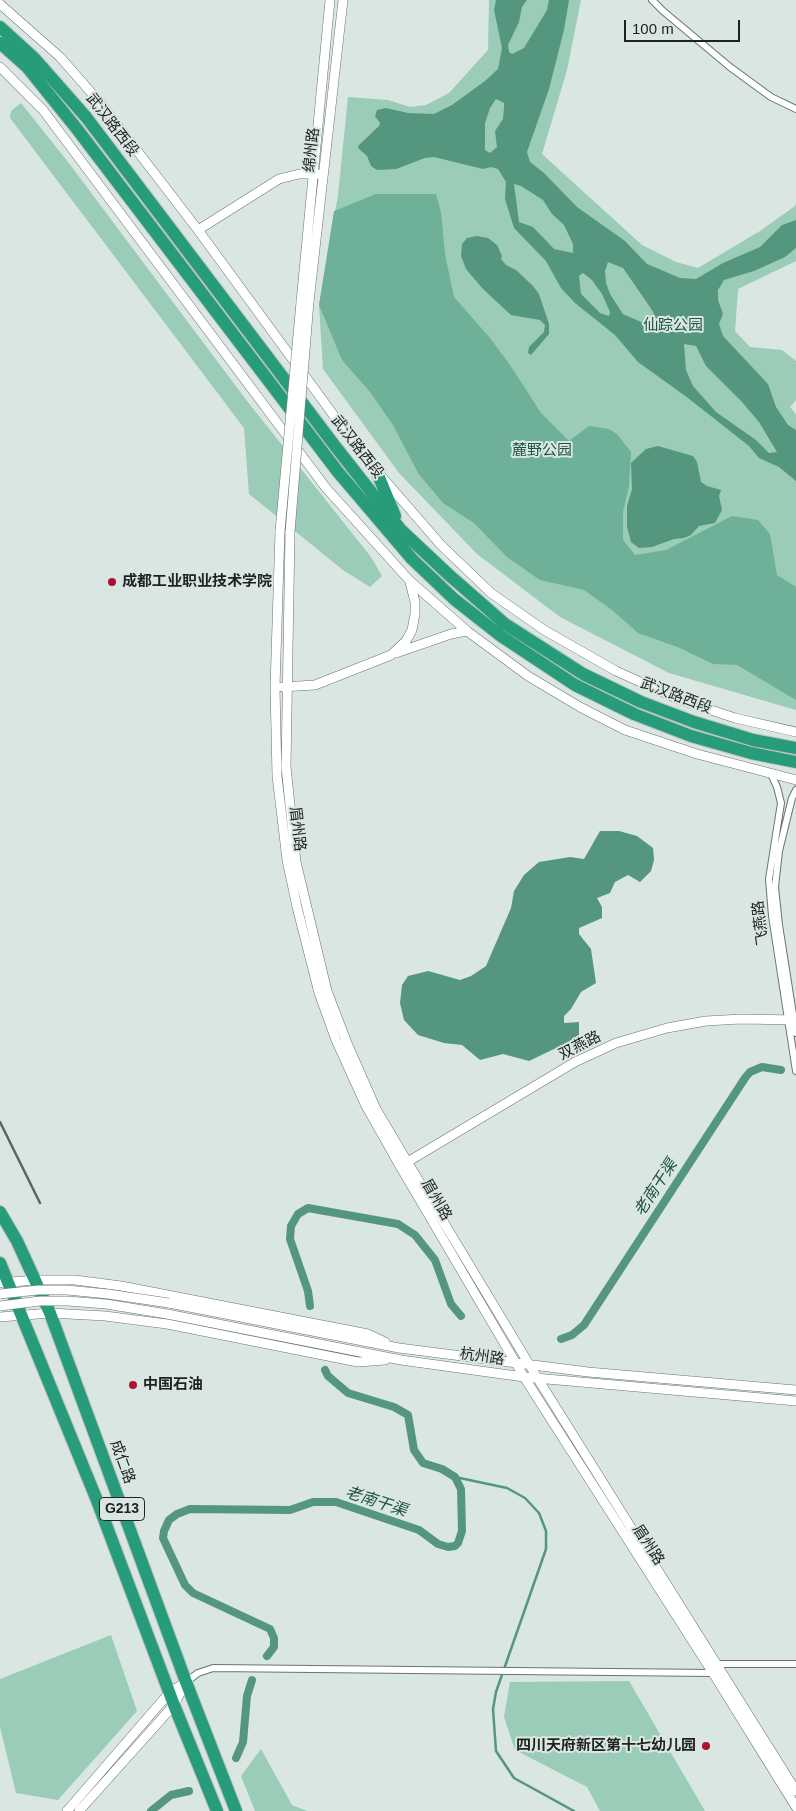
<!DOCTYPE html>
<html>
<head>
<meta charset="utf-8">
<style>
  body { margin:0 }
  #map { position:relative; width:796px; height:1811px; overflow:hidden; background:#dae6e1; font-family:Arial,sans-serif }
  canvas { display:block }
  .scale { position:absolute; left:624px; top:20px; width:116px; height:22px; box-sizing:border-box; border:2px solid #1e2220; border-top:0; padding-left:6px; font-size:15px; line-height:18px; white-space:nowrap; color:#1e2220; -webkit-text-stroke:4px #dae6e1; paint-order:stroke }
</style>
</head>
<body>
<div id="map">
<canvas width="796" height="1811"></canvas>
<div class="scale">100 m</div>
</div>
<script>
const ctx = document.querySelector('canvas').getContext('2d');
ctx.lineJoin = 'round';
function fill(path, color) {
  ctx.fillStyle = color;
  ctx.fill(path, 'evenodd');
}
function toPath(rows) {
  const path = new Path2D();
  for (const r of rows) {
    path.moveTo(r[0], r[1]);
    for (let i = 2; i < r.length; i += 2) path.lineTo(r[i], r[i + 1]);
  }
  return path;
}
function trace(path, color, width, dash) {
  ctx.strokeStyle = color;
  ctx.lineWidth = width;
  ctx.lineCap = dash ? 'butt' : 'round';
  ctx.setLineDash(dash || []);
  ctx.stroke(path);
}
function drawText(font, color, halo, rows, align = 'center') {
  ctx.font = font + ' Arial,"Noto Sans SC",sans-serif';
  ctx.lineWidth = 4;
  ctx.setLineDash([]);
  ctx.textBaseline = 'middle';
  ctx.strokeStyle = halo;
  ctx.fillStyle = color;
  for (const [text, x, y, turn = 0] of rows) {
    ctx.save();
    ctx.translate(x, y);
    ctx.rotate((+turn || 0) * Math.PI / 180);
    ctx.textAlign = isNaN(turn) ? turn : align;
    if (halo) ctx.strokeText(text, 0, 0);
    ctx.fillText(text, 0, 0);
    ctx.restore();
  }
}
fill(toPath([
  [489,0,581,0,567,70,542,154,642,245,676,262,698,268,760,231,795,206,796,203,796,261,738,289,735,331,750,347,782,350,796,361,796,400,790,407,796,414,796,710,669,673,560,617,477,554,399,473,323,369,319,305,338,195,348,97,388,100,410,107,426,105,449,93,488,50],
  [21,103,68,162,247,401,371,557,382,576,370,587,343,570,249,494,244,428,10,118,11,111],
  [111,1635,137,1711,58,1800,16,1793,0,1727,0,1679],
  [629,1681,705,1811,600,1811,587,1787,515,1750,504,1717,510,1682],
  [261,1749,292,1805,307,1811,255,1811,241,1776]
]), '#9accb8');
fill(toPath([
  [376,194,436,194,441,212,445,254,454,297,490,338,510,365,541,413,569,441,589,426,609,429,617,434,631,452,629,486,623,512,623,540,635,555,666,550,732,516,758,520,770,534,777,575,796,587,796,700,737,665,713,664,680,648,638,633,612,610,584,590,540,580,507,557,474,523,443,503,418,473,393,425,370,392,342,360,319,305,334,211]
]), '#6fb098');
fill(toPath([
  [496,0,527,0,522,7,519,22,508,45,509,52,512,54,524,48,547,10,549,0,569,0,564,30,549,89,527,152,530,162,544,173,577,207,625,241,647,264,680,278,696,279,723,263,760,247,782,225,796,220,796,248,785,257,754,271,724,280,718,290,718,300,723,314,719,324,723,336,768,384,776,407,788,425,796,430,796,481,779,467,759,458,749,446,688,398,638,362,615,335,575,303,561,288,546,261,514,228,505,199,506,182,498,169,491,167,483,169,434,157,425,158,396,169,377,170,371,166,367,156,359,149,358,146,379,126,380,123,375,116,377,110,386,108,408,113,434,114,452,105,485,81,498,69,502,48,494,10],
  [496,99,504,103,504,108,503,119,495,131,497,147,490,153,485,150,485,123,490,108],
  [514,184,521,186,543,200,552,214,564,225,573,244,573,253,554,249,533,227,519,222],
  [608,262,623,268,652,310,657,320,641,322,623,314,610,294,606,283,605,271],
  [583,273,592,280,602,294,610,312,609,316,600,313,581,294,579,276],
  [684,344,696,346,706,366,742,402,759,422,777,452,769,453,756,440,716,412,693,386,686,370],
  [477,236,488,238,497,245,502,256,501,259,506,265,516,270,533,286,539,294,549,324,549,334,531,355,528,353,529,347,544,332,545,325,540,320,511,315,483,289,466,269,461,256,462,244,467,238],
  [658,446,693,456,697,462,701,482,707,486,721,490,719,496,722,510,715,523,699,526,691,535,684,538,674,539,652,547,639,548,631,542,627,527,627,506,632,489,631,463,646,449],
  [600,831,619,831,637,836,653,848,654,860,651,871,640,882,628,875,615,882,610,893,597,898,602,907,602,918,579,928,579,934,591,949,596,983,581,992,571,1009,564,1016,564,1023,579,1022,579,1037,529,1061,503,1054,480,1060,462,1045,444,1043,418,1035,404,1020,400,1003,402,985,408,976,428,971,460,980,471,976,486,966,511,908,514,891,524,875,539,862,570,857,584,859]
]), '#55967f');
trace(toPath([
  [455,1477,507,1488,525,1498,539,1513,546,1531,546,1549,496,1692,493,1709,496,1751,514,1778,574,1811]
]), '#55967f', 2.5);
trace(toPath([
  [310,1306,308,1291,290,1239,291,1226,298,1214,308,1208,398,1224,415,1235,435,1260,451,1304,461,1316],
  [561,1339,572,1335,584,1325,745,1078,750,1072,762,1067,781,1070],
  [267,1656,274,1647,274,1638,270,1629,193,1593,185,1585,163,1538,164,1531,169,1520,177,1514,190,1509,290,1510,313,1502,336,1502,419,1530,438,1544,448,1547,455,1546,458,1543,462,1531,461,1489,455,1477,442,1469,423,1463,414,1450,408,1415,394,1407,348,1393,328,1376,325,1370],
  [236,1758,243,1742,247,1696,252,1680],
  [151,1811,171,1795,189,1791]
]), '#55967f', 8);
const street = toPath([
  [652,0,663,11,730,67,771,97,796,109],
  [771,774,777,787,781,803,769,879,772,916,796,1071],
  [796,790,792,798,779,851,775,887,779,925,796,1033],
  [717,1664,796,1664],
  [186,1682,198,1673,213,1668,713,1673]
]);
const secondary = toPath([
  [0,4,60,57,102,105,198,230,362,454,441,545,491,593,544,630,616,671,678,699,735,718,796,732],
  [0,67,43,110,326,488,410,581,467,631,528,676,580,707,625,730,697,754,796,780],
  [198,230,279,179,299,174,318,174],
  [301,302,330,0],
  [309,302,343,0],
  [280,531,275,687,277,776,287,860,297,907,319,993,336,1040,365,1104,400,1166,524,1377,713,1673,796,1807],
  [290,532,286,767,296,862,327,991,347,1043,376,1109,408,1163,538,1379,796,1791],
  [396,653,451,634,467,631],
  [282,687,315,685,391,655,406,641,412,630,415,614,415,602,410,582],
  [404,1164,575,1062,616,1043,667,1028,706,1021,741,1019,796,1020],
  [0,1283,36,1280,75,1280,121,1286,368,1334,385,1342],
  [169,1303,399,1348,588,1372,796,1390],
  [167,1314,401,1360,524,1377,796,1401],
  [0,1317,50,1313,105,1316,167,1324,358,1362,385,1360],
  [67,1811,170,1692,186,1682],
  [79,1811,174,1705,186,1682]
]);
const highway = toPath([
  [0,27,34,58,86,117,335,446,401,530,449,575,505,624,583,674,641,702,694,722,753,740,796,748],
  [0,43,27,67,77,129,338,472,412,559,454,599,501,636,575,685,634,714,691,736,751,753,796,762],
  [376,470,395,516],
  [0,1212,17,1241,50,1313,186,1682,236,1811],
  [0,1263,96,1498,174,1705,217,1811]
]);
trace(street, '#697470', 8);
trace(secondary, '#697470', 10);
trace(highway, '#c0c1c1', 14);
trace(street, '#fff', 6);
trace(secondary, '#fff', 9);
trace(highway, '#279c7a', 12);
trace(toPath([
  [0,1122,40,1203]
]), '#5d6461', 2.5);
const secondaryBridge = toPath([
  [280,531,301,302],
  [290,532,309,302],
  [0,1294,38,1290,67,1290,108,1294,169,1303],
  [0,1306,40,1301,68,1301,106,1304,167,1314]
]);
trace(secondaryBridge, '#697470', 10, []);
trace(secondaryBridge, '#fff', 9);
for (const [x, y, r, color] of [
  [112,582,5,"#aa1331"],
  [133,1385,5,"#aa1331"],
  [706,1746,5,"#aa1331"]
]) {
  const dot = new Path2D();
  dot.arc(x, y, r, 0, 2 * Math.PI);
  ctx.fillStyle = color;
  ctx.fill(dot);
  trace(dot, '#dae6e1', 2);
}
for (const [x, y, w] of [
  [122,1509,45]
]) {
  const box = new Path2D();
  box.roundRect(x - w / 2, y - 11.5, w, 23, 4);
  ctx.fillStyle = '#dae6e1';
  ctx.fill(box);
  trace(box, '#1e2220', 1);
}
drawText('bold 14px', '#1e2220', null, [
  ["G213",122,1509]
]);
drawText('15px', '#1e2220', '#dae6e1', [
  ["武汉路西段",112,125,52],
  ["绵州路",312,150,-84],
  ["武汉路西段",357,447,52],
  ["武汉路西段",676,696,21],
  ["眉州路",297,829,83],
  ["飞燕路",761,923,-97],
  ["双燕路",580,1046,-27],
  ["眉州路",436,1200,60],
  ["杭州路",482,1357,8],
  ["成仁路",122,1462,70],
  ["眉州路",648,1545,57]
]);
drawText('15px', '#1e5442', '#dae6e1', [
  ["仙踪公园",673,326],
  ["麓野公园",542,451]
]);
drawText('bold 15px', '#1e2220', '#dae6e1', [
  ["成都工业职业技术学院",122,582],
  ["中国石油",143,1385],
  ["四川天府新区第十七幼儿园",696,1746,"right"]
], 'left');
drawText('italic 16px', '#1d5241', '#dae6e1', [
  ["老南干渠",656,1188,-57],
  ["老南干渠",376,1502,18]
]);
</script>
</body>
</html>
